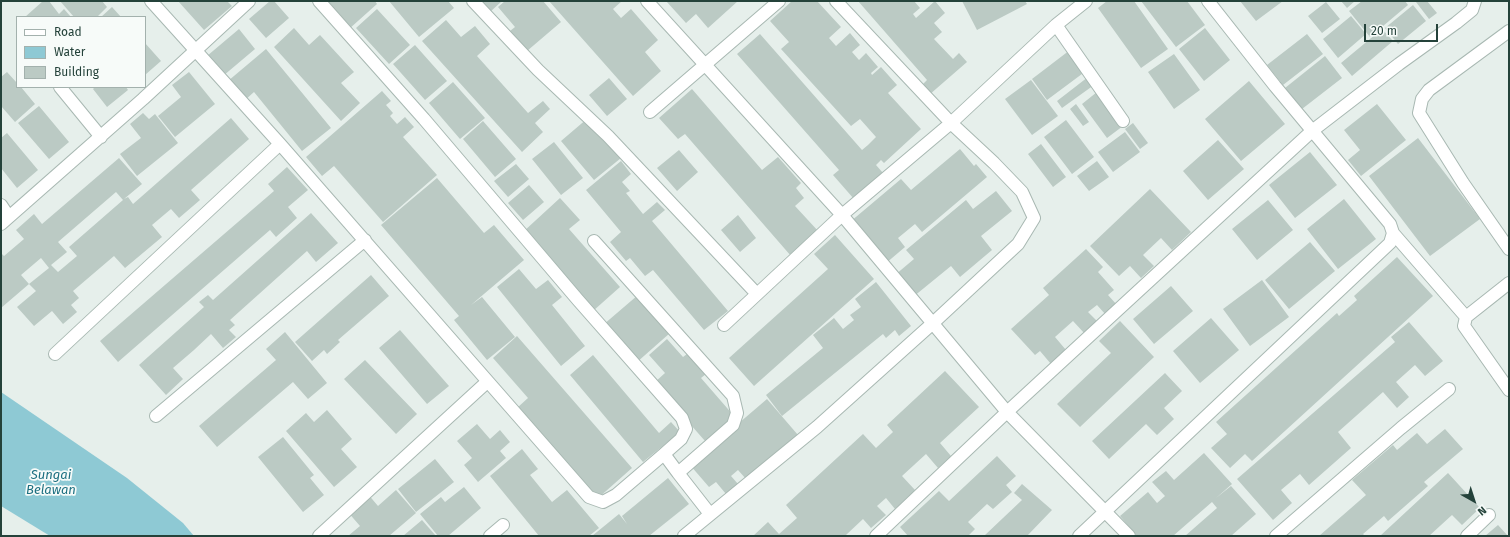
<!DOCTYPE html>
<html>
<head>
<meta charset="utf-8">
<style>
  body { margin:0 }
  #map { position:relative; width:1510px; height:537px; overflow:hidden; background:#e6efeb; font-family:"Fira Sans",sans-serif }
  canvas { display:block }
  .frame { position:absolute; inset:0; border:2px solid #24423a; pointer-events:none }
  .legend { position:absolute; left:16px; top:16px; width:130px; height:72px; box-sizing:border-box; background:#f7fbf9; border:1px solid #a3b1ad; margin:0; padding:5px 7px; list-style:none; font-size:12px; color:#24423a }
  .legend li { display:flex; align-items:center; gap:8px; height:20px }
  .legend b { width:20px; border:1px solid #a3b1ad }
  .north { position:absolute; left:1454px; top:481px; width:40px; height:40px; -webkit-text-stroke:3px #f7fbf9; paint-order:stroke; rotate:141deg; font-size:11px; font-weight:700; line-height:16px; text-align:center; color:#24423a }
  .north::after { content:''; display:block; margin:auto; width:14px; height:18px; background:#24423a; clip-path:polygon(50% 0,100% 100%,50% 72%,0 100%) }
  .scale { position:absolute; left:1364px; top:24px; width:74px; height:18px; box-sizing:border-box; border:2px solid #24423a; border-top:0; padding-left:5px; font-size:12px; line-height:14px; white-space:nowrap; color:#24423a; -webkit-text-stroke:3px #f7fbf9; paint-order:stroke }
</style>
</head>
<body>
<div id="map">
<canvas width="1510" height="537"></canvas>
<div class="frame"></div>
<ul class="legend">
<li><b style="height:5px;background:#fff"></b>Road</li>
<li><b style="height:11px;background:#8ec9d4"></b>Water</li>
<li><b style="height:11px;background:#bbcac4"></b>Building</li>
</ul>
<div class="north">N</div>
<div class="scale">20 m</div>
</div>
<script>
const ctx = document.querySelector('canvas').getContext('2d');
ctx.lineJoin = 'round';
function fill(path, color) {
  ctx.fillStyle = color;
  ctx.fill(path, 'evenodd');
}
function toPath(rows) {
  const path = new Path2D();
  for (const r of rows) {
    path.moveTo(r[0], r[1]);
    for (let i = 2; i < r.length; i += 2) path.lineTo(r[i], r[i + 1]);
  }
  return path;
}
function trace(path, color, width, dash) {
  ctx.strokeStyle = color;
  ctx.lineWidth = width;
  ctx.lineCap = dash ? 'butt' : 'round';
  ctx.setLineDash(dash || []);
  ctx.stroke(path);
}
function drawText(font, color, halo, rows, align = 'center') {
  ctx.font = font + ' "Fira Sans",sans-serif';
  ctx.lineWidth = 3.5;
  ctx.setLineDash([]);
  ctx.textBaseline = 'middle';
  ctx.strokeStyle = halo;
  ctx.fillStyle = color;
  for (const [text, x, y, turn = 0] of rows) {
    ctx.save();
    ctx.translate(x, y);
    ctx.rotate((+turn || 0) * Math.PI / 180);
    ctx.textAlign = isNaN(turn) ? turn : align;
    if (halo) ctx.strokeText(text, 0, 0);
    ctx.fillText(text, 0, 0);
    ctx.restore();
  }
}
fill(toPath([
  [1,392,127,478,183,523,194,536,50,536,1,506]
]), '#8ec9d4');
fill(toPath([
  [43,1,49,1,59,14,64,9,71,17,25,17],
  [60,1,102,1,107,7,97,17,74,17],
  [178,1,227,1,232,6,204,30],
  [270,1,274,1,289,18,266,38,249,19],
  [324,1,375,1,377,4,349,29],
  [389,1,448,1,454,8,419,37],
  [481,1,502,1,490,12],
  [505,1,543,1,561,22,527,51,510,31,515,27,498,7],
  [549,1,622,1,613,9,621,18,631,9,658,40,645,52,661,71,633,96],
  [666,1,738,1,708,28,696,14,686,23],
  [792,1,817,1,841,27,829,38,836,46,850,33,860,45,852,52,859,60,866,53,878,67,871,73,872,75,881,67,897,85,888,93,921,129,884,163,881,160,876,165,883,173,854,199,833,175,839,170,737,54,760,34,862,150,868,145,876,137,860,119,851,126,781,49,789,42,770,21],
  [858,1,914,1,920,8,913,14,916,18,935,1,945,13,934,23,942,32,934,39,953,59,959,53,967,62,929,95,921,86,927,80],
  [962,1,1025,1,1027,4,977,30],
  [1107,1,1134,1,1168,49,1141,68,1098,8],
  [1141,1,1187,1,1205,25,1176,47],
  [1240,1,1283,1,1256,21],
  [1341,1,1355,1,1347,8],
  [1362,1,1405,1,1408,5,1370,37,1349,11],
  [1417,1,1427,1,1437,13,1429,19,1416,2],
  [1326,2,1340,19,1322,33,1308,16],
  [1413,5,1426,21,1398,44,1385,28],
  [112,7,121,17,101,17],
  [377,9,410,45,389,64,356,28],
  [1351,16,1366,34,1338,58,1323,39],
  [446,20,461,37,475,26,490,44,477,56,528,113,543,101,550,109,535,123,543,132,522,152,422,41],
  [294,28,309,45,320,35,354,72,341,83,360,103,341,121,274,47],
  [1205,28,1230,60,1204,81,1179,49],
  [239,29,255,49,223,76,207,56],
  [1382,29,1393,41,1352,76,1341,63],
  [1307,34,1323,54,1283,85,1267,65],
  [145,43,161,61,145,75],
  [415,45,447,81,425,100,393,64],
  [266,49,331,128,302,151,254,92,244,101,228,81],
  [1070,50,1086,71,1047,100,1032,79],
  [1174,54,1200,90,1174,109,1148,72],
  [1325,56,1342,78,1302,109,1285,88],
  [7,72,17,83,17,87,21,87,35,104,15,122,1,106,1,77],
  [189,72,215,104,175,137,158,116,181,97,172,85],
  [1088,77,1094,85,1062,108,1057,101],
  [609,78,627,99,607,116,589,95],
  [1031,80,1058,116,1032,135,1005,99],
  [1249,81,1285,124,1241,161,1205,119],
  [453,82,485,118,460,139,429,103],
  [95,87,126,87,128,90,107,107,93,89],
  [692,89,762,170,778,157,801,183,796,188,804,198,795,206,819,232,791,256,685,134,678,139,659,118],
  [382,91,391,101,386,105,393,113,390,116,397,124,405,117,414,127,403,137,437,175,383,222,334,166,322,176,306,157],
  [1097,92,1123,126,1107,138,1082,104],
  [1076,104,1089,122,1083,126,1070,109],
  [1377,104,1406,140,1361,176,1348,160,1360,150,1344,130],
  [39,106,69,142,49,159,18,123],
  [143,113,149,119,155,114,178,143,137,176,120,154,141,138,130,124],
  [231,118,249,139,191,190,200,200,179,218,171,209,152,225,162,237,125,268,114,256,73,291,79,298,71,305,77,312,63,324,52,311,34,326,17,307,36,291,29,284,49,268,41,258,21,275,29,284,1,308,1,253,4,256,24,239,16,230,34,214,42,224,119,158,142,184,124,199,128,197,133,204],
  [116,192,123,200,69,247,77,256,58,272,51,265,67,252,58,242],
  [588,118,621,158,594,180,561,141],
  [1066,120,1094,157,1072,174,1044,137],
  [483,121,516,159,495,177,463,139],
  [1133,123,1148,143,1140,149,1125,129],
  [1125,132,1140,152,1113,172,1098,152],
  [7,133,38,170,17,188,1,168,1,138],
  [1418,138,1480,219,1430,256,1369,176],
  [1218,140,1244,169,1208,200,1183,171],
  [554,142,583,178,561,195,532,159],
  [1041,144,1066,177,1053,187,1028,154],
  [960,149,974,166,976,164,987,177,922,232,915,224,898,238,905,247,885,264,850,222,901,179,911,190],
  [679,150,698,172,677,191,657,168],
  [1310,152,1337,185,1295,218,1269,185],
  [621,161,631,174,622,182,630,191,626,193,643,214,657,202,665,210,652,221,728,311,704,330,653,270,645,276,630,258,626,261,610,242,621,232,586,190],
  [1097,161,1109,177,1089,191,1077,176],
  [516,164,529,179,508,197,494,181],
  [287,167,308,190,288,207,297,218,276,237,270,230,118,362,100,341,274,191,268,184],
  [437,178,484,233,494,225,524,260,471,305,482,297,515,337,487,360,454,320,459,316,381,225],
  [529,185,544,202,523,220,508,203],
  [1150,189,1191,232,1172,250,1161,238,1143,255,1154,266,1141,278,1130,266,1119,276,1090,246],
  [996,191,1012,211,981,236,992,250,960,277,951,266,913,297,895,275,914,259,906,250,966,200,973,209],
  [560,198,580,220,569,229,620,287,593,311,523,232],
  [1344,199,1376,239,1338,269,1307,229],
  [1268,200,1293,230,1257,260,1232,229],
  [311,213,338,243,316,262,307,251,230,320,235,325,229,330,236,337,223,348,211,334,194,350,173,368,183,379,166,395,139,365,204,307,199,302,208,295,213,300],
  [738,215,756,238,740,252,721,230],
  [835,235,874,279,754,386,729,358,828,269,814,254],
  [1310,242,1335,271,1289,309,1265,280],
  [1086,249,1103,267,1098,272,1114,290,1108,295,1117,305,1106,315,1097,305,1088,312,1098,322,1085,334,1073,321,1055,337,1066,350,1051,364,1040,351,1035,355,1011,329,1049,295,1043,288],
  [1397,257,1433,296,1252,461,1245,454,1230,468,1211,448,1227,434,1216,422,1337,313,1339,316,1357,300,1354,296],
  [519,269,536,289,548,280,562,297,552,305,585,346,561,366,497,287],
  [371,275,389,296,338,340,340,342,327,354,324,350,312,361,295,342],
  [1262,280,1289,317,1250,346,1223,309],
  [876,282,911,326,899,336,895,330,886,338,883,334,782,416,766,395,823,348,813,335,834,318,843,329,854,320,850,315,861,307,855,299],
  [1171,286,1193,311,1154,344,1133,319],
  [638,295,670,333,636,363,603,325],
  [1211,318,1239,350,1200,383,1173,351],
  [1120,321,1154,357,1080,427,1057,404,1111,353,1099,341],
  [1409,322,1443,361,1425,376,1415,365,1396,382,1409,397,1397,408,1383,392,1338,432,1351,448,1309,485,1300,474,1281,490,1292,503,1273,520,1237,479,1395,342,1391,337],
  [400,330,449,386,427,404,379,348],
  [285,332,327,383,308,399,293,382,217,447,199,426,276,360,266,349],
  [517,336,632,468,597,499,517,408,528,398,493,358],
  [667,339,683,357,687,354,706,374,701,378,734,416,705,441,654,383,665,373,649,355],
  [593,355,659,433,671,422,680,432,643,462,570,375],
  [365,360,417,414,396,434,344,379],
  [945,371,979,407,940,443,951,456,938,468,926,454,902,476,915,490,895,509,886,498,877,506,886,515,871,528,863,519,846,535,847,536,753,536,768,522,779,534,797,518,786,505,863,434,876,448,893,432,887,425],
  [1165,373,1182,391,1164,408,1174,419,1157,435,1146,424,1109,459,1092,441],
  [767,399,798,435,746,479,738,470,731,476,738,484,726,494,716,482,709,487,690,465],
  [327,410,352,439,341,449,357,467,334,487,286,431,306,413,314,422],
  [477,424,490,439,500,430,510,442,500,451,506,458,478,482,464,465,472,458,457,441],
  [1445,429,1463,449,1424,482,1428,486,1388,521,1384,516,1363,534,1365,536,1319,536,1366,495,1352,480,1393,445,1397,450,1417,433,1427,444],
  [283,437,314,475,310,478,324,495,303,512,258,457],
  [522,449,538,469,530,475,552,502,567,490,599,528,589,536,539,536,490,476],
  [1204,453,1232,484,1216,498,1231,486,1256,514,1231,536,1185,536,1217,508,1212,502,1173,536,1137,536,1120,516,1148,492,1157,503,1165,496,1152,482,1166,471,1174,480],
  [997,456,1016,476,1006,485,1012,492,993,509,987,504,968,522,975,529,968,536,908,536,900,527,939,491,949,501],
  [435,459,454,482,416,512,398,489],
  [1448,473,1480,508,1462,525,1452,515,1429,536,1380,536],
  [668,478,689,504,649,536,592,536,619,514,627,524,622,516],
  [1022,484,1052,510,1027,536,984,536,1022,500,1014,493],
  [464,487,481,508,448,536,438,536,420,514,441,497,445,502],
  [396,490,416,513,389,536,348,536,360,526,347,511,367,493,378,506],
  [422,520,436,536,403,536],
  [1498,525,1508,536,1485,536]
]), '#bbcac4');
const street = toPath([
  [151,1,280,144,589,497,603,502,616,495,664,454,678,473],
  [319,1,424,119,578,300,682,418,686,429,681,439,664,454],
  [473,1,538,70,608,136,756,293],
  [647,1,842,215,1007,412,1129,536],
  [1056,25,1123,121],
  [1509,31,1429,90,1422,99,1419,113,1463,183,1509,249],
  [60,87,101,137],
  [650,112,779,1],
  [1,205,9,217],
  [1,224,143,99,249,1],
  [1393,233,1466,317],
  [594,241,733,396,737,413,733,425,678,473,710,514],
  [1509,283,1466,317,1464,326,1509,390],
  [724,325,842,215,951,123,1056,25,1086,1],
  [55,354,280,144],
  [156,416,365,240],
  [319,536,487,382],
  [490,536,503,525],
  [684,536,817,427,933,323,1018,244,1034,218,1022,192,994,163,951,123,836,1],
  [876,536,1007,412,1312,131,1399,64,1456,23,1472,10,1475,1],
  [1079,536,1390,243,1393,233,1390,224,1275,86,1208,1],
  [1276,536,1401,428,1449,389],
  [1467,536,1489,515]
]);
trace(street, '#a8b8b2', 14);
trace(street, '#fff', 12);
drawText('italic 13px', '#1c6f80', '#f7fbf9', [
  ["Sungai",51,475],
  ["Belawan",51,490]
]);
</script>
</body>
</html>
